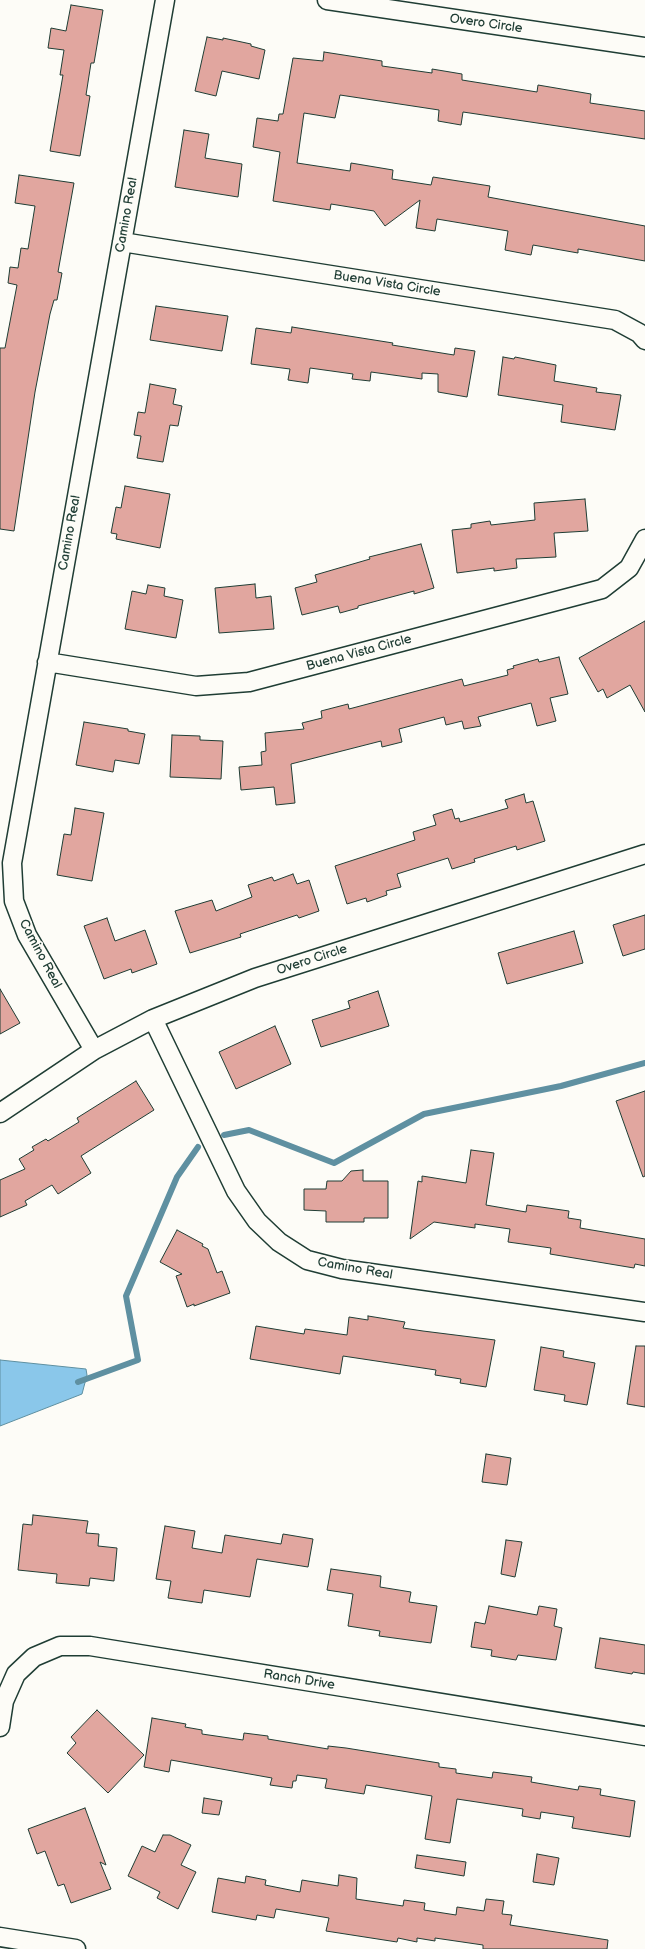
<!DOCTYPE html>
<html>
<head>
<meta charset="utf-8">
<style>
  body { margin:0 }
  canvas { display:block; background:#fdfcf7 }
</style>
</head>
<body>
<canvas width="645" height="1949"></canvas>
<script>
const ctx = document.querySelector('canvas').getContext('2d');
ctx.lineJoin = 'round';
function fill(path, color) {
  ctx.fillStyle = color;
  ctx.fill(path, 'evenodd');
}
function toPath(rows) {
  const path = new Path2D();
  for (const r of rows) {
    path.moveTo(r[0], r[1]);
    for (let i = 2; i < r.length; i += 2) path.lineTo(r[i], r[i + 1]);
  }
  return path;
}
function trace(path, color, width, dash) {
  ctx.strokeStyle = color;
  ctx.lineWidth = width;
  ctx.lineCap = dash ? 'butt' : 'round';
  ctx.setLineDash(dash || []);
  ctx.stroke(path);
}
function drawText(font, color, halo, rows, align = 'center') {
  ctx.font = font + ' "Balsamiq Sans",sans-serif';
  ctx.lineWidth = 3.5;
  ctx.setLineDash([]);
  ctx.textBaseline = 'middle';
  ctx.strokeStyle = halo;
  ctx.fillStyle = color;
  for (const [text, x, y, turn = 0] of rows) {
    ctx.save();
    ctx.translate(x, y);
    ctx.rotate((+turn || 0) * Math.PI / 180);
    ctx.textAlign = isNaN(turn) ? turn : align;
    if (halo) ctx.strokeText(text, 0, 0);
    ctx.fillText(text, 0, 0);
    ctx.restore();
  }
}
const water = toPath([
  [0,1360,86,1369,87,1375,82,1394,0,1426,0,1360]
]);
fill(water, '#8ac7ea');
trace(water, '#5f90a1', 1);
trace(toPath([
  [224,1135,249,1130,334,1163,424,1114,561,1086,645,1063],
  [78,1382,138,1360,126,1296,177,1177,198,1147]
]), '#5f90a1', 6);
const building = toPath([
  [71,5,103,10,94,63,91,63,86,95,90,96,80,156,50,151,63,75,60,75,64,50,48,48,51,28,66,31,71,5],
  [207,37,223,40,223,38,251,44,251,46,265,50,259,79,222,71,216,96,195,91,207,37],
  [324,52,382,61,382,66,432,73,432,69,462,74,462,80,537,92,538,85,591,94,590,103,645,111,645,139,463,112,461,125,438,121,439,110,340,95,335,118,304,113,297,163,350,171,351,163,393,170,392,179,431,185,433,177,490,186,488,197,645,226,645,261,578,249,578,253,533,245,531,255,505,250,508,231,437,219,435,231,416,228,420,200,385,226,374,211,331,204,330,210,273,201,280,152,253,147,257,118,278,121,279,114,283,114,293,58,323,61,324,52],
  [184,130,209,134,205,158,242,164,238,197,175,187,184,130],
  [19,175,74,183,58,272,62,273,57,300,54,300,50,314,35,392,14,531,0,529,0,348,5,348,17,285,8,283,10,267,18,268,21,248,28,249,35,206,15,203,19,175],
  [156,306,228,316,222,351,150,340,156,306],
  [292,327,393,343,392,345,454,355,455,348,475,351,467,397,438,392,438,374,422,373,422,379,371,372,370,381,352,379,353,374,310,368,308,383,288,380,290,369,251,364,256,328,291,333,292,327],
  [503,357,514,359,515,357,556,365,554,381,597,388,596,392,621,395,615,430,561,422,563,405,498,395,503,357],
  [150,384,176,389,173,404,182,406,178,426,170,425,163,462,137,458,141,436,134,435,138,412,145,413,150,384],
  [125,486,170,494,160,548,116,539,117,534,111,533,116,507,121,508,125,486],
  [585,499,588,531,554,533,556,557,516,559,517,568,494,571,494,568,457,573,452,530,471,528,471,524,490,521,491,525,535,520,534,503,585,499],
  [421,544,434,588,414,594,414,591,358,606,358,608,340,613,338,606,302,615,295,588,317,582,315,575,370,559,369,557,421,544],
  [255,584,256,598,271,596,274,629,219,633,215,588,255,584],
  [148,585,165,588,164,596,183,600,176,638,125,629,132,591,146,594,148,585],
  [645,621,645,712,630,685,607,698,603,689,598,692,579,658,645,621],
  [559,657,568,694,550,698,556,721,537,726,531,703,478,717,481,726,464,729,462,721,446,725,444,717,399,729,402,742,382,747,381,741,291,764,295,803,276,805,274,787,241,790,239,767,262,765,261,752,266,751,265,733,304,729,302,723,322,718,321,711,348,704,349,709,462,679,464,686,508,675,507,670,514,668,513,666,538,659,539,662,559,657],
  [84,722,128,729,128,731,145,734,139,764,115,760,113,772,76,765,84,722],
  [172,735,200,736,200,740,223,741,221,779,170,777,172,735],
  [524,794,526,803,533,801,545,841,517,850,516,846,474,859,475,862,452,869,448,858,397,874,401,887,386,891,387,895,367,902,366,898,347,904,335,866,415,840,413,832,436,825,433,815,452,809,455,819,459,818,460,822,508,808,505,800,524,794],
  [75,808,104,813,92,881,57,875,64,834,71,835,75,808],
  [293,874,297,884,309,880,319,911,299,918,297,915,240,934,241,937,190,953,175,911,212,900,216,911,252,897,248,885,272,877,274,881,293,874],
  [645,915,645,949,623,956,613,925,645,915],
  [107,918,115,941,145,930,157,964,132,973,131,969,104,979,84,926,107,918],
  [574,931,583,963,507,984,498,953,574,931],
  [0,989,20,1023,0,1034,0,989],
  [378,991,389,1026,321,1047,312,1020,350,1008,348,1001,378,991],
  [275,1026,291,1064,236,1089,219,1052,275,1026],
  [136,1081,154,1110,81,1156,91,1173,58,1194,52,1185,25,1201,27,1205,0,1217,0,1180,25,1169,19,1159,34,1150,32,1147,46,1139,48,1141,79,1122,77,1118,136,1081],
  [645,1091,645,1176,643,1177,616,1101,645,1091],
  [471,1150,494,1153,486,1205,526,1212,527,1205,569,1211,568,1218,581,1220,580,1228,645,1239,645,1266,635,1264,634,1268,550,1254,551,1248,508,1242,510,1229,475,1224,475,1228,434,1222,410,1239,418,1181,422,1182,422,1176,466,1183,471,1150],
  [363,1170,363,1181,388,1181,388,1218,364,1218,364,1222,326,1222,326,1211,304,1210,304,1189,326,1189,327,1181,342,1181,351,1171,363,1170],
  [177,1230,203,1244,202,1246,208,1249,217,1273,222,1271,230,1293,194,1306,194,1304,187,1307,176,1276,182,1274,160,1262,177,1230],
  [368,1316,405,1322,403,1328,423,1331,495,1340,486,1387,460,1383,461,1379,435,1375,436,1370,343,1356,340,1374,250,1359,256,1326,304,1334,305,1329,347,1335,349,1317,368,1320,368,1316],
  [636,1346,645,1346,645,1407,627,1404,636,1346],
  [541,1347,564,1351,563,1357,595,1363,587,1405,564,1401,565,1395,534,1390,541,1347],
  [486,1454,511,1458,507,1485,482,1482,486,1454],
  [33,1515,88,1521,86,1533,99,1534,98,1546,117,1548,114,1581,90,1578,89,1586,56,1583,57,1574,18,1570,23,1524,32,1525,33,1515],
  [165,1526,195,1531,192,1548,222,1553,225,1535,281,1544,283,1534,313,1539,308,1567,257,1559,250,1597,204,1590,202,1603,168,1598,171,1581,156,1579,165,1526],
  [506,1540,522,1542,515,1577,501,1574,506,1540],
  [331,1569,381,1576,380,1587,411,1592,409,1602,437,1606,431,1643,379,1636,380,1631,348,1626,353,1594,327,1590,331,1569],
  [489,1606,537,1615,539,1606,557,1609,554,1626,562,1628,556,1660,518,1655,516,1660,491,1656,492,1650,471,1647,475,1622,485,1624,489,1606],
  [600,1638,645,1645,645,1674,633,1672,632,1674,595,1668,600,1638],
  [97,1710,144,1755,108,1793,67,1753,76,1743,71,1737,97,1710],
  [152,1718,186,1724,185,1727,202,1730,202,1734,243,1740,244,1733,268,1736,268,1739,328,1749,328,1746,346,1748,439,1763,439,1767,456,1769,456,1773,492,1778,493,1772,532,1777,531,1782,578,1790,579,1786,601,1789,600,1795,635,1801,630,1837,572,1828,574,1817,541,1812,540,1819,522,1816,523,1809,457,1799,450,1843,425,1839,432,1796,366,1785,364,1794,325,1788,327,1779,297,1775,296,1781,293,1781,292,1788,270,1785,272,1778,171,1760,169,1772,144,1767,152,1718],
  [204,1798,222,1801,219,1815,202,1813,204,1798],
  [85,1808,106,1865,100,1862,111,1889,71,1903,64,1884,58,1886,45,1851,37,1854,28,1829,85,1808],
  [163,1835,170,1835,191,1845,181,1865,196,1872,178,1909,157,1898,160,1892,128,1876,142,1846,155,1852,163,1835],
  [537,1854,559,1858,554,1885,533,1882,537,1854],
  [417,1855,466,1862,464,1876,415,1868,417,1855],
  [339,1875,357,1878,356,1899,403,1906,404,1900,425,1903,424,1910,456,1915,457,1907,484,1911,486,1899,504,1901,502,1914,512,1915,510,1925,608,1940,607,1949,483,1949,483,1945,435,1938,435,1941,417,1938,417,1942,398,1938,397,1942,326,1931,329,1918,276,1909,274,1918,257,1915,256,1920,212,1912,218,1878,245,1883,246,1876,266,1880,265,1885,300,1892,302,1880,338,1886,339,1875]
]);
fill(building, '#e1a69f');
trace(building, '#1f3d34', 1);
const street = toPath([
  [327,0,645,47],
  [122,242,615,320,639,333,645,340],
  [47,662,196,686,249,682,602,589,629,568,645,539],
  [153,1019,236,1191,257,1221,279,1242,307,1260,342,1269,645,1312],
  [94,1050,27,935,14,901,12,863,165,0],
  [0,1113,94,1050,153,1019,255,978,645,854],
  [0,1727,4,1701,16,1674,34,1657,60,1646,90,1646,645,1736],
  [0,1937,76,1949]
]);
trace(street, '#1f3d34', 21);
trace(street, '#fdfcf7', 18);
drawText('13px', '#1f3d34', '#fdfcf7', [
  ["Overo Circle",486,24,8],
  ["Camino Real",127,215,-80],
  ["Buena Vista Circle",387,284,9],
  ["Camino Real",70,533,-80],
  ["Buena Vista Circle",359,653,-15],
  ["Camino Real",40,954,62],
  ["Overo Circle",312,960,-18],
  ["Camino Real",355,1269,10],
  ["Ranch Drive",299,1680,9]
]);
</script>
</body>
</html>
